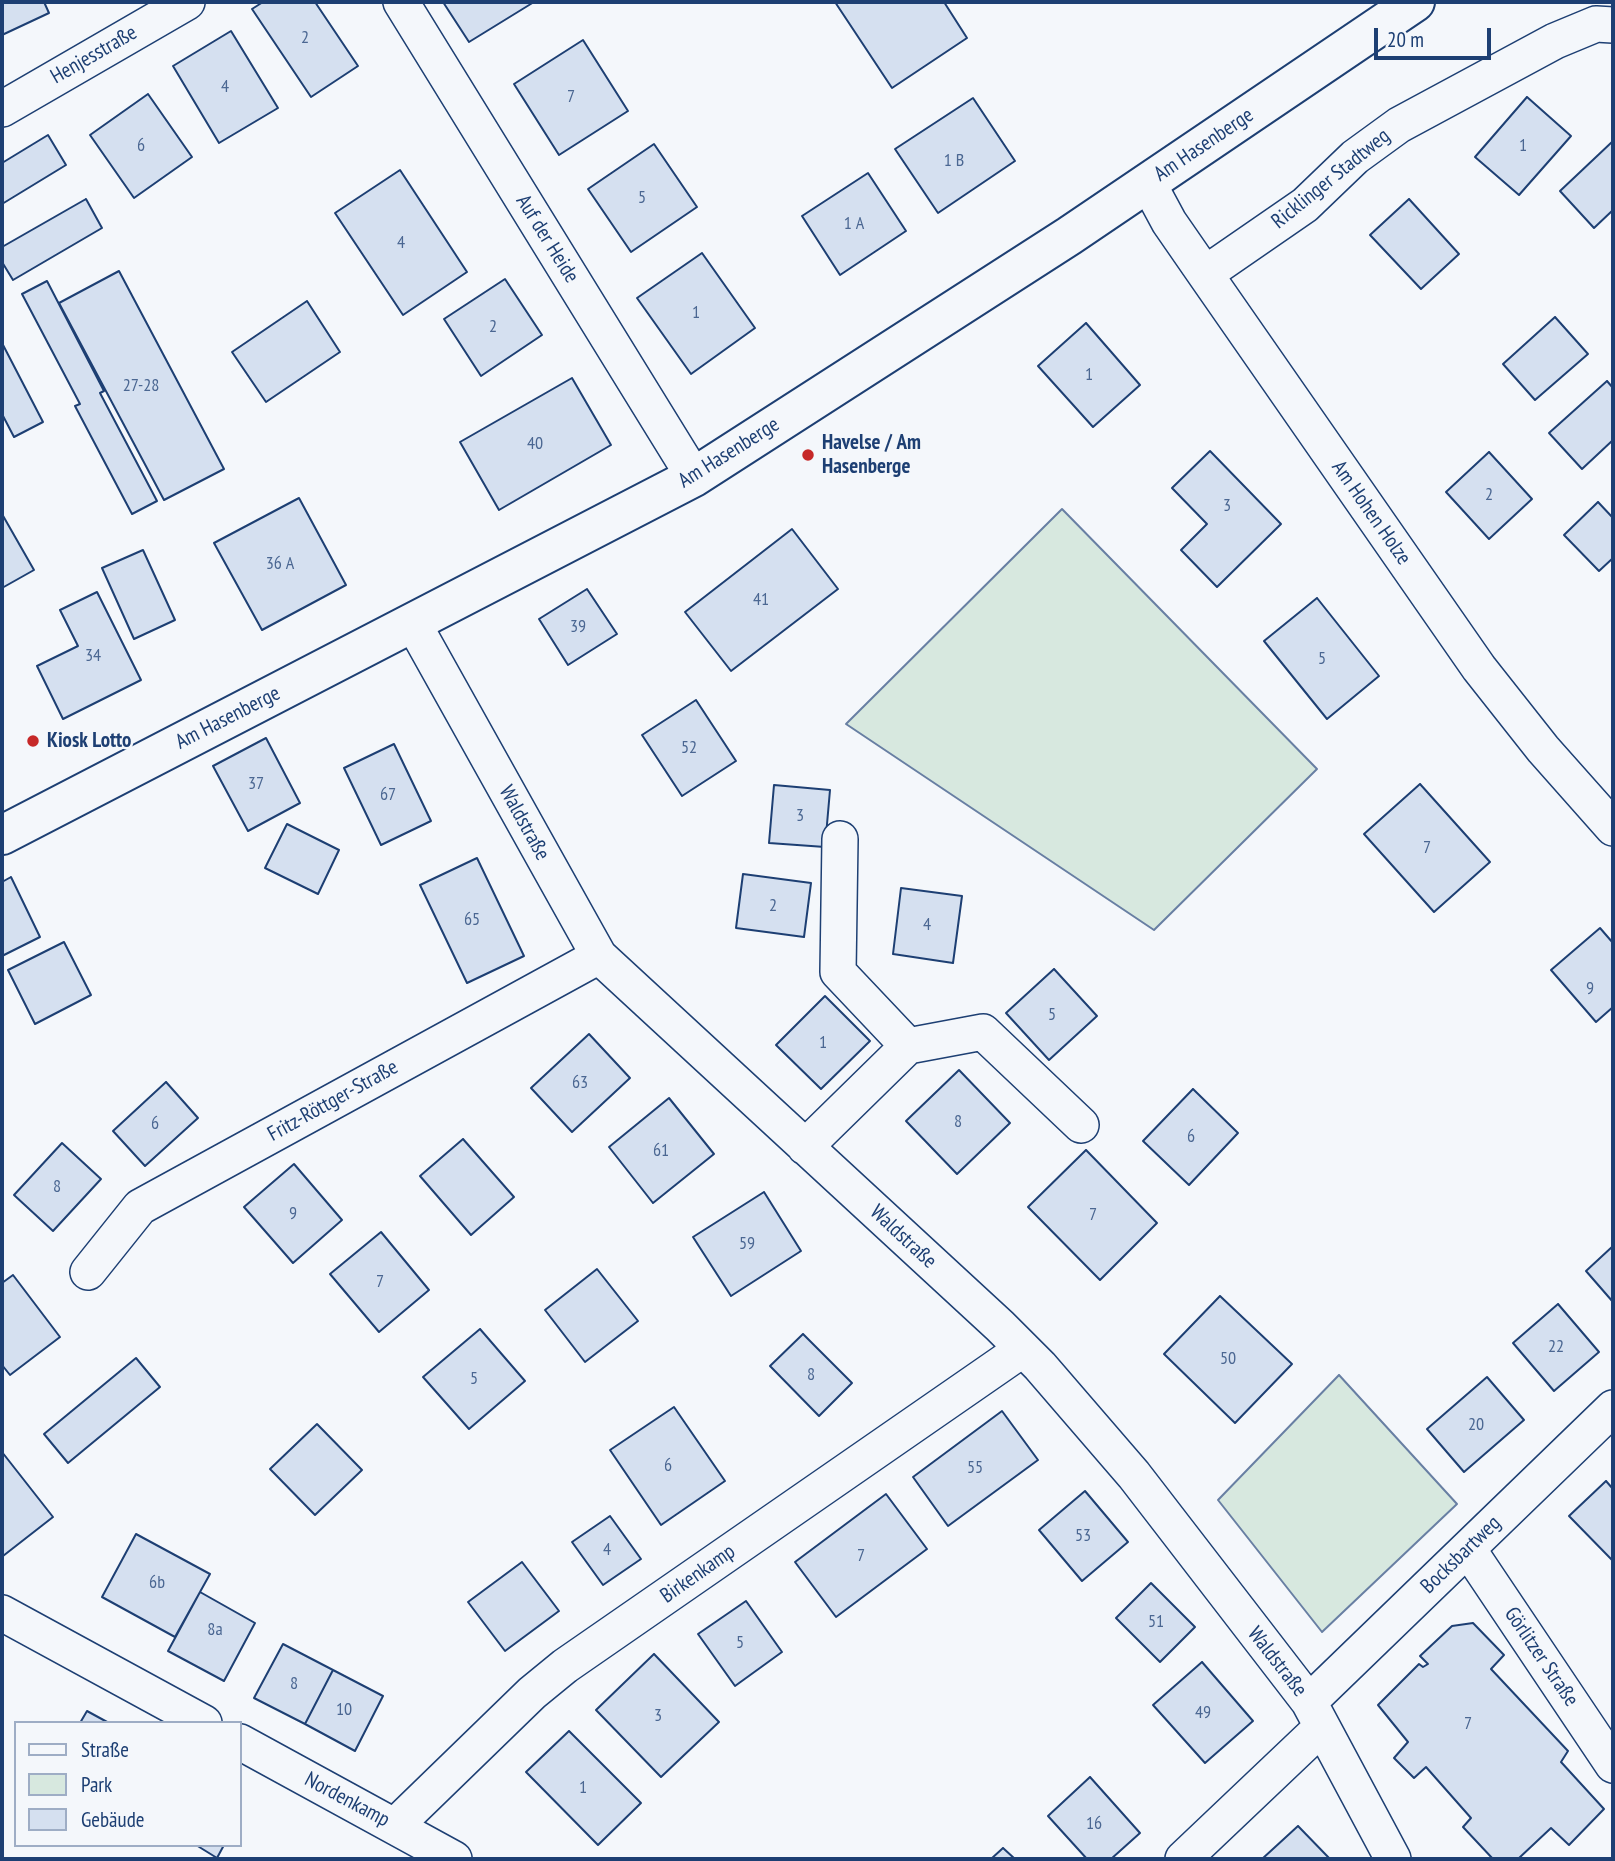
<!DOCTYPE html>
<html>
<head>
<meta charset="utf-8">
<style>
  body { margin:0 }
  #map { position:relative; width:1615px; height:1861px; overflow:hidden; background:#f4f7fb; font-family:"PT Sans Narrow",sans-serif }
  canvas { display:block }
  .frame { position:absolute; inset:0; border:4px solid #1d3f73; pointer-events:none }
  .legend { position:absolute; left:14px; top:1721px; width:228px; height:126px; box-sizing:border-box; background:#f4f7fb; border:2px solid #9eadc5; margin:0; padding:9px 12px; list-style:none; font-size:21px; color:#1d3f73 }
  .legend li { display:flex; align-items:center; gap:14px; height:35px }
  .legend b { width:35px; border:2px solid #9eadc5 }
  .scale { position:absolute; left:1374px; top:28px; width:117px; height:32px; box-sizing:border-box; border:4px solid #1d3f73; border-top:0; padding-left:9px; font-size:21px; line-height:24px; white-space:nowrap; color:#1d3f73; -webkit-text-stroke:5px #f4f7fb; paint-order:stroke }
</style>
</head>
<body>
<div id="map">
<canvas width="1615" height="1861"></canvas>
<div class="frame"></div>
<ul class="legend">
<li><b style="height:9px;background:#f4f7fb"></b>Straße</li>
<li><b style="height:19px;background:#d7e8df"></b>Park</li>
<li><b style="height:19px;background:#d5e0f0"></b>Gebäude</li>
</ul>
<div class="scale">20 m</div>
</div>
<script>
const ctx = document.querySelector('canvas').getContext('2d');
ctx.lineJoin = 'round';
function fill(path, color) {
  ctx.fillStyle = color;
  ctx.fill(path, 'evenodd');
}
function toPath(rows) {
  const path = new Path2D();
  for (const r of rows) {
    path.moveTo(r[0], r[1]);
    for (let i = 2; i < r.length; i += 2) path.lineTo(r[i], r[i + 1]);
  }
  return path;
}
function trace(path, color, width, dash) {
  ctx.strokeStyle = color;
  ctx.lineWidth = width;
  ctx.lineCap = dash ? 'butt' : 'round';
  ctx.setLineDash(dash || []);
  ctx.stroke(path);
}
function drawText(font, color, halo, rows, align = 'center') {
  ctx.font = font + ' "PT Sans Narrow",sans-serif';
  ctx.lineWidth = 5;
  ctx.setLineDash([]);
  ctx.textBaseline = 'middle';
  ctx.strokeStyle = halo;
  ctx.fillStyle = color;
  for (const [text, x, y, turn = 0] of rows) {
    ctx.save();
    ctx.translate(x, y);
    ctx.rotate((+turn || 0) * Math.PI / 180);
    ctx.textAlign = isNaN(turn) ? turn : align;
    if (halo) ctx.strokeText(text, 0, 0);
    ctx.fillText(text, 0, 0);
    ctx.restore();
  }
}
const green = toPath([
  [1062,509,1317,769,1154,930,846,724,1062,509],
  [1339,1375,1457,1504,1322,1632,1218,1500,1339,1375]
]);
fill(green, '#d7e8df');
trace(green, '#687fa3', 2);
const building = toPath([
  [2,2,44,2,49,13,2,35,2,2],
  [263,2,315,2,358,66,311,97,252,9,263,2],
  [443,2,534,2,469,42,443,2],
  [835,2,944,2,967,38,892,88,835,2],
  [231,31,278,108,219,143,173,66,231,31],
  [583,40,628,111,559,155,514,84,583,40],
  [148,94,192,157,134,198,90,135,148,94],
  [1527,97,1571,136,1519,195,1475,157,1527,97],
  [973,98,1015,161,938,213,895,149,973,98],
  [48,135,66,165,2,204,2,163,48,135],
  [1613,141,1613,210,1594,228,1560,191,1613,141],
  [654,144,697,207,631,252,588,189,654,144],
  [400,170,467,272,403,315,335,213,400,170],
  [868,173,906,231,840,275,802,216,868,173],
  [86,199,102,228,13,280,2,262,2,247,86,199],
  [1409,199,1459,254,1421,289,1370,235,1409,199],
  [702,253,755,328,691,374,637,298,702,253],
  [119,271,224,469,164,500,59,303,119,271],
  [505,279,542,335,481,376,444,319,505,279],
  [47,281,104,391,100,393,157,501,132,514,75,406,80,404,22,294,47,281],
  [307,301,340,352,266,402,232,352,307,301],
  [1555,317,1588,354,1535,400,1503,364,1555,317],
  [1086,323,1140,385,1093,427,1038,366,1086,323],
  [2,343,43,422,14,437,2,414,2,343],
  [572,378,611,445,499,510,460,442,572,378],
  [1607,381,1613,388,1613,440,1582,469,1549,433,1607,381],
  [1210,451,1281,524,1217,587,1181,550,1207,524,1172,488,1210,451],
  [1489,452,1532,499,1489,539,1446,492,1489,452],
  [299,498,346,585,262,630,214,543,299,498],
  [1598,502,1613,518,1613,558,1599,571,1564,535,1598,502],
  [2,514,34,570,2,588,2,514],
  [792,529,838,589,731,671,685,612,792,529],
  [143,550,175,620,134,639,102,568,143,550],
  [587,589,617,634,568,665,539,619,587,589],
  [97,592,141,680,63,719,37,666,78,646,60,610,97,592],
  [1317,598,1379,676,1327,719,1264,641,1317,598],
  [696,700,736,761,682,796,642,735,696,700],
  [266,738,300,803,248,831,213,766,266,738],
  [394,744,431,821,381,845,344,768,394,744],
  [1420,784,1490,862,1434,912,1364,834,1420,784],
  [774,785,830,790,825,847,769,843,774,785],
  [287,824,339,850,318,894,265,868,287,824],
  [477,858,524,956,467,983,420,885,477,858],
  [743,874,811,883,804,937,736,928,743,874],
  [11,877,40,937,2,956,2,882,11,877],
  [901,888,962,896,953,963,893,954,901,888],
  [1600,928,1613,943,1613,1007,1596,1022,1551,970,1600,928],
  [64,942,91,995,35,1024,8,970,64,942],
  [1054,969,1097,1016,1049,1060,1006,1013,1054,969],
  [825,996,870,1041,821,1089,776,1045,825,996],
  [589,1034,630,1078,572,1132,531,1088,589,1034],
  [959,1070,1010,1123,957,1174,906,1121,959,1070],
  [166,1082,198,1118,145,1166,113,1131,166,1082],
  [1193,1089,1238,1133,1189,1185,1143,1141,1193,1089],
  [669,1098,714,1154,653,1203,609,1147,669,1098],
  [463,1139,514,1197,471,1235,420,1176,463,1139],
  [62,1143,101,1179,53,1231,14,1195,62,1143],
  [1086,1150,1157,1223,1100,1280,1028,1207,1086,1150],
  [294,1164,342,1220,293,1263,244,1207,294,1164],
  [764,1192,801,1251,731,1296,693,1237,764,1192],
  [381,1232,429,1290,379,1332,330,1274,381,1232],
  [1613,1246,1613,1302,1586,1271,1613,1246],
  [597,1269,638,1321,585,1362,545,1310,597,1269],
  [13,1275,60,1337,10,1375,2,1365,2,1283,13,1275],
  [1220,1296,1292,1364,1235,1423,1164,1354,1220,1296],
  [1558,1304,1599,1352,1554,1391,1513,1343,1558,1304],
  [480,1329,525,1381,469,1429,423,1377,480,1329],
  [803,1334,852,1383,819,1416,770,1366,803,1334],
  [136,1358,160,1387,68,1463,44,1434,136,1358],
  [1487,1377,1524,1420,1464,1472,1427,1429,1487,1377],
  [674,1407,725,1481,661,1525,610,1450,674,1407],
  [1002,1411,1038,1460,948,1526,913,1477,1002,1411],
  [317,1424,362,1470,315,1515,270,1469,317,1424],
  [2,1452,53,1517,3,1556,2,1554,2,1452],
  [1606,1481,1613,1489,1613,1561,1569,1516,1606,1481],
  [1085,1491,1128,1542,1082,1581,1039,1530,1085,1491],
  [886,1494,927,1549,836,1617,795,1562,886,1494],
  [610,1516,641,1559,603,1585,572,1542,610,1516],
  [136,1534,210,1574,175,1637,102,1597,136,1534],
  [522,1562,559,1611,505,1651,468,1602,522,1562],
  [1151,1583,1195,1627,1160,1662,1116,1618,1151,1583],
  [200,1592,255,1623,224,1681,168,1651,200,1592],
  [746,1601,782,1652,735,1686,698,1634,746,1601],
  [1473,1623,1504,1655,1491,1669,1568,1751,1561,1762,1604,1809,1569,1845,1551,1828,1518,1859,1493,1859,1463,1827,1471,1818,1426,1767,1414,1778,1394,1758,1408,1742,1378,1705,1419,1664,1423,1667,1428,1664,1420,1656,1452,1626,1473,1623],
  [283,1644,333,1670,305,1724,254,1698,283,1644],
  [654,1654,719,1722,661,1777,596,1710,654,1654],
  [1202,1662,1253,1721,1205,1763,1153,1705,1202,1662],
  [333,1670,383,1696,355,1751,305,1724,333,1670],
  [87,1711,109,1723,80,1723,87,1711],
  [569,1731,641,1803,598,1845,526,1772,569,1731],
  [1090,1777,1140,1833,1111,1859,1087,1859,1048,1816,1090,1777],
  [1298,1826,1330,1859,1262,1859,1298,1826],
  [196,1845,224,1845,217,1858,196,1845],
  [1003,1848,1015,1859,991,1859,1003,1848]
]);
fill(building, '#d5e0f0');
trace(building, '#1d3f73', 2);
const street = toPath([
  [401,2,694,477],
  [2,109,187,2],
  [1148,183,1169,222,1205,274,1479,668,1543,749,1613,828],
  [1205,274,1305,205,1355,157,1399,125,1555,41,1596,24,1613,25],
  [413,623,599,956,1000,1326,1040,1366,1134,1475,1309,1702,1393,1859],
  [840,839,838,972,908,1046],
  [805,1147,908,1046,983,1032,1081,1125],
  [88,1272,140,1207,599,956],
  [1468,1549,1613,1765],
  [2,1613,204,1723],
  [1309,1702,1613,1408],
  [240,1742,454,1859],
  [395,1826,532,1693,565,1666,1023,1349],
  [1183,1859,1322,1727]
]);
const secondary = toPath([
  [2,835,694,477,1069,236,1415,2]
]);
trace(street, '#1d3f73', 38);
trace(secondary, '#1d3f73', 42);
trace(street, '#f4f7fb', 35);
trace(secondary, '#f4f7fb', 38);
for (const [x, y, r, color] of [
  [808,455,7,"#c62828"],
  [33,741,7,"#c62828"]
]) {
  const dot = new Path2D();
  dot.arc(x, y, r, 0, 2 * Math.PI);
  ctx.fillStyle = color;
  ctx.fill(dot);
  trace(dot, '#f4f7fb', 2.5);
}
drawText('18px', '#4b6792', null, [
  ["2",305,38],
  ["4",225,87],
  ["7",571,97],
  ["6",141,146],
  ["1",1523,146],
  ["1 B",954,161],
  ["5",642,198],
  ["1 A",854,224],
  ["4",401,243],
  ["1",696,313],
  ["2",493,327],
  ["1",1089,375],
  ["27-28",141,386],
  ["40",535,444],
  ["2",1489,495],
  ["3",1227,506],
  ["36 A",280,564],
  ["41",761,600],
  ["39",578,627],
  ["34",93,656],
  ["5",1322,659],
  ["52",689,748],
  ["37",256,784],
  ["67",388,795],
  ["3",800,816],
  ["7",1427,848],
  ["2",773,906],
  ["65",472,920],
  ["4",927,925],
  ["9",1590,989],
  ["5",1052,1015],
  ["1",823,1043],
  ["63",580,1083],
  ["8",958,1122],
  ["6",155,1124],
  ["6",1191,1137],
  ["61",661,1151],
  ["8",57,1187],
  ["9",293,1214],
  ["7",1093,1215],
  ["59",747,1244],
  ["7",380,1282],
  ["22",1556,1347],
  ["50",1228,1359],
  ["8",811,1375],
  ["5",474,1379],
  ["20",1476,1425],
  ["6",668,1466],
  ["55",975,1468],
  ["53",1083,1536],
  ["4",607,1550],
  ["7",861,1556],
  ["6b",157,1583],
  ["51",1156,1622],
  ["8a",215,1630],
  ["5",740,1643],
  ["8",294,1684],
  ["10",344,1710],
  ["49",1203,1713],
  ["3",658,1716],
  ["7",1468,1724],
  ["1",583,1788],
  ["16",1094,1824]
]);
drawText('21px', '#1d3f73', '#f4f7fb', [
  ["Henjesstraße",94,55,-30],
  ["Am Hasenberge",1204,145,-34],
  ["Ricklinger Stadtweg",1331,179,-39],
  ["Auf der Heide",547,239,58],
  ["Am Hasenberge",729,453,-32],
  ["Am Hohen Holze",1371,513,55],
  ["Am Hasenberge",228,718,-27],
  ["Waldstraße",524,823,61],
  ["Fritz-Röttger-Straße",333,1101,-29],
  ["Waldstraße",903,1237,43],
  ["Bocksbartweg",1461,1555,-44],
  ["Birkenkamp",698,1574,-35],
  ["Görlitzer Straße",1541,1657,56],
  ["Waldstraße",1277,1662,52],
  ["Nordenkamp",347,1800,28]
]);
drawText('bold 21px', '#1d3f73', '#f4f7fb', [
  ["Havelse / Am",822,443],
  ["Hasenberge",822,467],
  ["Kiosk Lotto",47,741]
], 'left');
</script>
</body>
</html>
